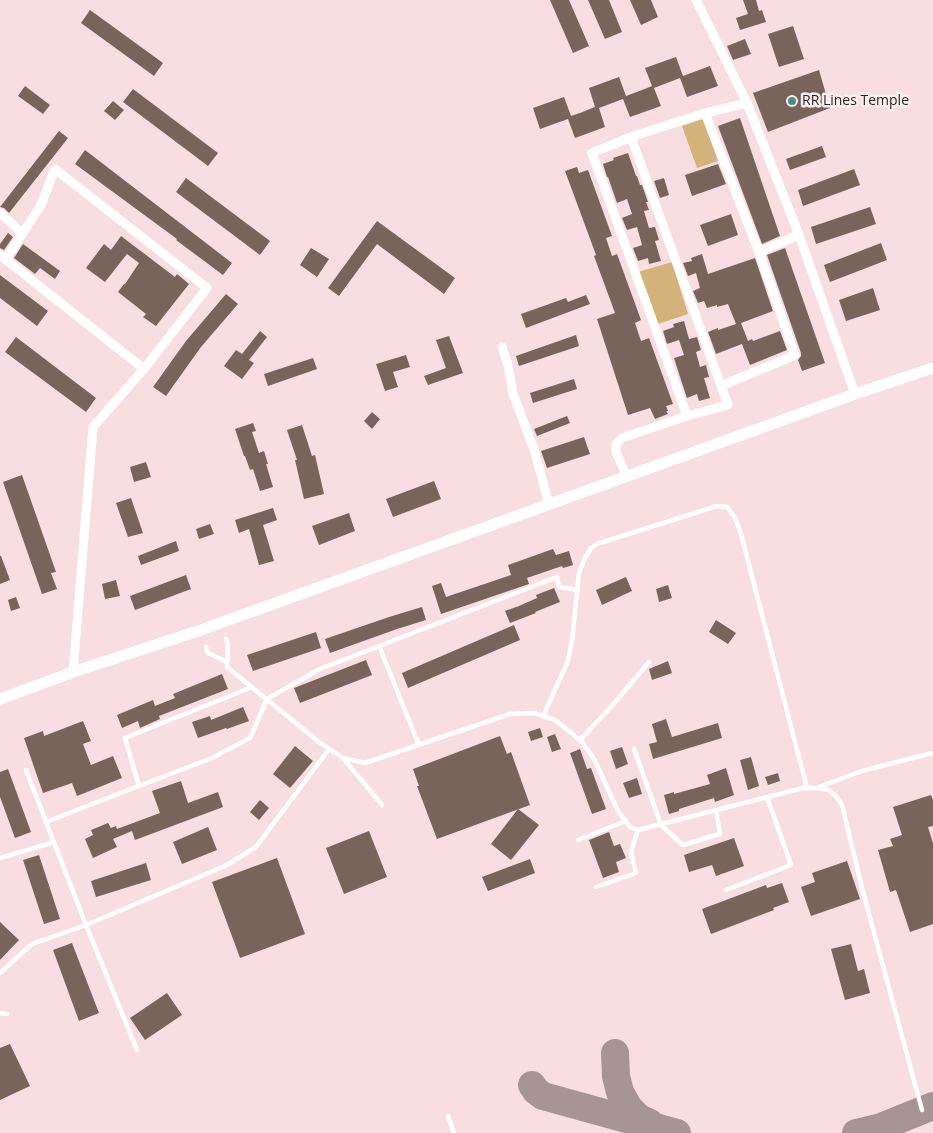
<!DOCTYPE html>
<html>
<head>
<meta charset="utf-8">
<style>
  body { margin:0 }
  canvas { display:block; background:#f8dee0 }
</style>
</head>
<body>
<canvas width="933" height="1133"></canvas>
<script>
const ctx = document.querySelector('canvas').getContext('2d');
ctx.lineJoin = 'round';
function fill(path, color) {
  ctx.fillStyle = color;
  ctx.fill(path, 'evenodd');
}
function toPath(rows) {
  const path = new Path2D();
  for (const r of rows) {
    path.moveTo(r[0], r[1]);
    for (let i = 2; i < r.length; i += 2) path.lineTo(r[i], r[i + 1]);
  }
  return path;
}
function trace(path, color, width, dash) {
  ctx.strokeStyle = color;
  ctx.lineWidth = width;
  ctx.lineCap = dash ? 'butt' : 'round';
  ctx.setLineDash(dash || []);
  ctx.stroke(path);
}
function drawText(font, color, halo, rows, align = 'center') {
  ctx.font = font + ' "Open Sans",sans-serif';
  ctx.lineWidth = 5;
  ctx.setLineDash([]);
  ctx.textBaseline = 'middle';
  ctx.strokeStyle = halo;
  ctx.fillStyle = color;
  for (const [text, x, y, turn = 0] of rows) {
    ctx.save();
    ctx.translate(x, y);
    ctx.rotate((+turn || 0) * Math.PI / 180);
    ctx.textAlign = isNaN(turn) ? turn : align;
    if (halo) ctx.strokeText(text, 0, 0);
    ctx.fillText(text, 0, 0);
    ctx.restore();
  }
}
fill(toPath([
  [703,119,718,161,697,168,682,126],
  [672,262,688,314,655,325,638,272]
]), '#d3b37a');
trace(toPath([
  [615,1053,616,1076,620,1092,629,1108,639,1118,650,1123],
  [532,1085,536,1091,543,1096,677,1133],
  [856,1133,881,1127,933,1106]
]), '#a79495', 28);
fill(toPath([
  [550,0,569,0,589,46,573,53],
  [588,0,609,0,622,32,605,39],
  [630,0,651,0,658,17,641,25],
  [743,0,756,0,759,11,762,10,766,22,740,30,736,18,748,14],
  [90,10,163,63,154,76,81,23],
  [793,26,804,59,779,67,768,34],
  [745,39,751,54,733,60,727,46],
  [676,57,683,76,710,66,718,86,687,97,680,78,654,88,661,106,630,117,623,99,599,108,605,127,575,138,568,119,540,129,533,108,564,97,571,116,580,113,595,107,589,88,619,77,626,96,642,90,652,86,645,68],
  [819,70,830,108,768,132,753,93],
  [25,86,50,105,43,114,18,96],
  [133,89,218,153,208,166,123,102],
  [113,101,124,110,115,120,104,111],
  [740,118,780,236,762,244,718,126],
  [59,131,68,138,9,213,4,208,0,207],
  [822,146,826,157,790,170,786,159],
  [85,150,232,263,223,275,176,240,177,239,75,164],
  [628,153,636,176,637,176,640,185,642,185,648,202,646,202,649,210,644,211,649,228,655,227,659,240,655,241,661,261,649,264,648,258,638,261,633,248,642,245,637,227,627,230,622,218,632,214,627,199,617,203,608,177,607,177,603,164,614,160,613,158],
  [718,164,726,184,692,196,685,175],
  [577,167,579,173,588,170,612,236,606,238,612,256,617,254,641,320,635,323,641,341,649,338,673,404,666,406,668,411,666,411,668,414,655,419,650,408,628,415,597,319,615,313,594,256,596,255,565,171],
  [854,169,860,185,803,206,798,190],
  [186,178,270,241,260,255,176,192],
  [664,178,669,195,660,198,654,181],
  [870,207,876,224,816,244,811,227],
  [731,214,738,235,708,246,700,225],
  [377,221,455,278,444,294,377,244,339,296,328,288],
  [8,233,13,237,4,250,0,248,0,244],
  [121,236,175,277,177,274,189,284,156,326,143,317,146,314,118,292,124,284,125,284,139,263,127,254,105,282,86,268,104,244,111,250],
  [881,243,887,260,830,282,824,265],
  [23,244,60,271,55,279,40,268,35,274,14,258],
  [311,248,329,259,317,277,300,265],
  [785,248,825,363,802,371,798,360,801,356,801,353,767,255],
  [702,254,708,274,755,258,773,311,741,323,748,341,752,339,753,341,780,331,787,350,750,365,742,344,716,354,708,332,718,328,718,330,736,324,728,304,717,307,717,305,707,308,704,301,698,303,693,291,700,288,696,273,688,276,683,263,692,261,691,258],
  [0,275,48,311,37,326,0,298],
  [873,288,880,310,846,321,839,300],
  [226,294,238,304,201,347,166,396,153,387,186,341],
  [586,295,590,304,526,328,521,314,566,298,568,302],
  [684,321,689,339,697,337,701,350,696,352,700,367,706,365,709,377,704,378,710,398,699,401,697,394,687,398,681,380,674,358,684,355,679,340,667,344,663,331,674,327,673,324],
  [260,331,267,337,249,360,254,363,242,379,224,366,236,350,242,354],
  [576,335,579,346,519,366,516,356],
  [449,336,463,373,428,385,424,376,446,368,436,340],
  [16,337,96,398,86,412,5,352],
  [406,355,410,367,393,372,398,387,385,391,376,364],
  [313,358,317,369,268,386,264,374],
  [574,379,577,389,533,403,530,393],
  [372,412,380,419,372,429,364,421],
  [567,416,570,423,537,436,534,429],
  [253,423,256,431,252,432,259,453,264,451,268,464,266,464,273,487,260,491,253,469,250,470,245,456,244,456,235,429],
  [302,425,312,456,315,455,324,494,304,499,295,460,297,460,287,430],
  [584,437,590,454,547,468,541,451],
  [146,462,151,477,134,482,130,467],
  [22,475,56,572,51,573,57,589,42,594,3,482],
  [434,481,441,499,393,517,386,499],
  [131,498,143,533,128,537,116,503],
  [273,508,277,520,263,525,274,561,259,565,249,529,239,533,235,520],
  [349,513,355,531,319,545,312,526],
  [210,524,214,534,199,539,196,529],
  [176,541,179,551,141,565,138,556],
  [553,549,556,555,569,551,573,565,563,568,562,566,527,578,529,584,441,614,432,586,441,583,446,597,511,575,508,565],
  [0,556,1,556,10,580,0,584],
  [186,575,191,589,135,610,130,596],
  [626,577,632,591,602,605,596,590],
  [116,580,120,596,105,599,102,584],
  [668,585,672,598,659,602,656,589],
  [554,588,560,602,535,612,536,613,510,623,505,611,519,606,537,598,536,595],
  [16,597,20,608,11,611,8,600],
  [422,607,426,620,397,629,330,653,325,639,389,617],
  [716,620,736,633,728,644,709,632],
  [514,625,520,640,408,688,402,673],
  [316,632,321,648,253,671,247,655],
  [366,660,372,675,300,703,294,688],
  [668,661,672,673,652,680,649,669],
  [222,674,228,689,159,716,160,719,140,728,138,721,122,728,117,715,153,700,155,706,175,698,173,694],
  [243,707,249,721,227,729,226,728,198,738,192,722,210,716,211,720],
  [666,719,672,737,718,723,722,738,653,759,649,744,657,742,652,724],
  [83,721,91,741,83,744,91,765,113,756,122,778,77,796,72,783,43,793,24,738,43,731,44,736],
  [540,728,543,737,531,741,528,732],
  [555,734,561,749,552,752,547,737],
  [500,736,507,754,511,752,530,805,437,839,417,786,419,786,413,769],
  [295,746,313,761,290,788,273,774],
  [622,747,628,764,616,769,610,751],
  [580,749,587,769,591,768,606,809,592,814,570,753],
  [751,757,759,786,748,790,740,760],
  [726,768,734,795,715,802,714,798,679,809,679,811,669,814,664,795,674,792,674,794,710,784,707,775],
  [8,769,31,832,15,838,0,797,0,772],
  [778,773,780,781,768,785,765,777],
  [637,778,642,794,629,798,623,783],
  [181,781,188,803,218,792,223,807,135,840,132,831,113,839,117,847,93,858,85,839,93,835,91,830,108,823,111,828,116,826,117,829,160,813,152,791],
  [931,795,933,800,933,826,928,827,933,843,933,924,910,932,896,890,890,892,878,850,893,846,890,839,902,835,893,807],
  [260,800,269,808,259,820,250,812],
  [518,809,539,825,511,860,491,844],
  [208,827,217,850,182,864,173,842],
  [369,831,387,877,344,894,326,848],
  [609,832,614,846,620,844,626,858,616,862,619,872,603,878,589,840],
  [734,838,744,866,716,876,712,865,689,872,684,855],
  [39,855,60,919,44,924,23,860],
  [277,858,305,934,240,958,212,882],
  [530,859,535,873,488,891,482,877],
  [847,861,860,899,811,916,801,887,815,882,812,873],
  [146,863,151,880,96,897,91,881],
  [782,883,789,902,773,908,774,910,711,934,702,909,766,885,767,888],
  [0,922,19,940,0,960],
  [72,943,99,1013,79,1021,53,950],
  [851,944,858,971,864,969,870,993,845,1000,831,949],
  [167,993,182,1015,145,1040,130,1018],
  [10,1044,30,1086,0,1100,0,1048]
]), '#78645b');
trace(toPath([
  [226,639,228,645,227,667,319,742,343,758,365,763,510,714,534,713,555,720,568,730,582,742,594,759,618,811,630,827,638,830,803,788,818,788,828,790,835,795,842,805,862,888,922,1110],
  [379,646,419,745],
  [206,647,208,653,227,662],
  [543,716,568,661,572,641,579,573,585,558,591,548,597,544,717,506,727,507,735,518,741,534,807,788],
  [580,740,612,706,649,662],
  [634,749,661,825,683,845,720,834,716,810],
  [343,758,382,805],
  [26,770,86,925,137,1050],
  [139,786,212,758,250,738,267,699,320,669,557,577,559,587,578,590],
  [819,787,862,771,933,753],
  [46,822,139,786,125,738,252,687],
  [578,840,626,821],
  [0,858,54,842],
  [596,887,636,873,631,852,638,830],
  [726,890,791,865,767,797],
  [0,973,32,944,86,925,225,866,256,847,329,749],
  [0,1013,7,1014],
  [448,1116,454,1133]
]), '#fff', 4.5);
trace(toPath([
  [696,0,747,103,799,235,855,394],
  [705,113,759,252,795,355,721,386],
  [0,213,22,233],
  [759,252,799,235],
  [0,255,144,369],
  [6,259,41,205,55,169,207,288,144,369,93,427,73,672],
  [502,347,508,365,513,394,535,452,549,505],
  [687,416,592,153,631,137,705,113,747,103],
  [627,477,616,452,616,444,622,438,687,416,728,405,631,137]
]), '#fff', 9);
trace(toPath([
  [0,699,73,672,198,631,855,394,933,368]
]), '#fff', 11);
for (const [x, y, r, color] of [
  [792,101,5,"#498e85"]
]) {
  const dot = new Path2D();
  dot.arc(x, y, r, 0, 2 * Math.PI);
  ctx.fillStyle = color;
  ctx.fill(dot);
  trace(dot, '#feefef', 2);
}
drawText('14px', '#271e1e', '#feefef', [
  ["RR Lines Temple",802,101]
], 'left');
</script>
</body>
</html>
